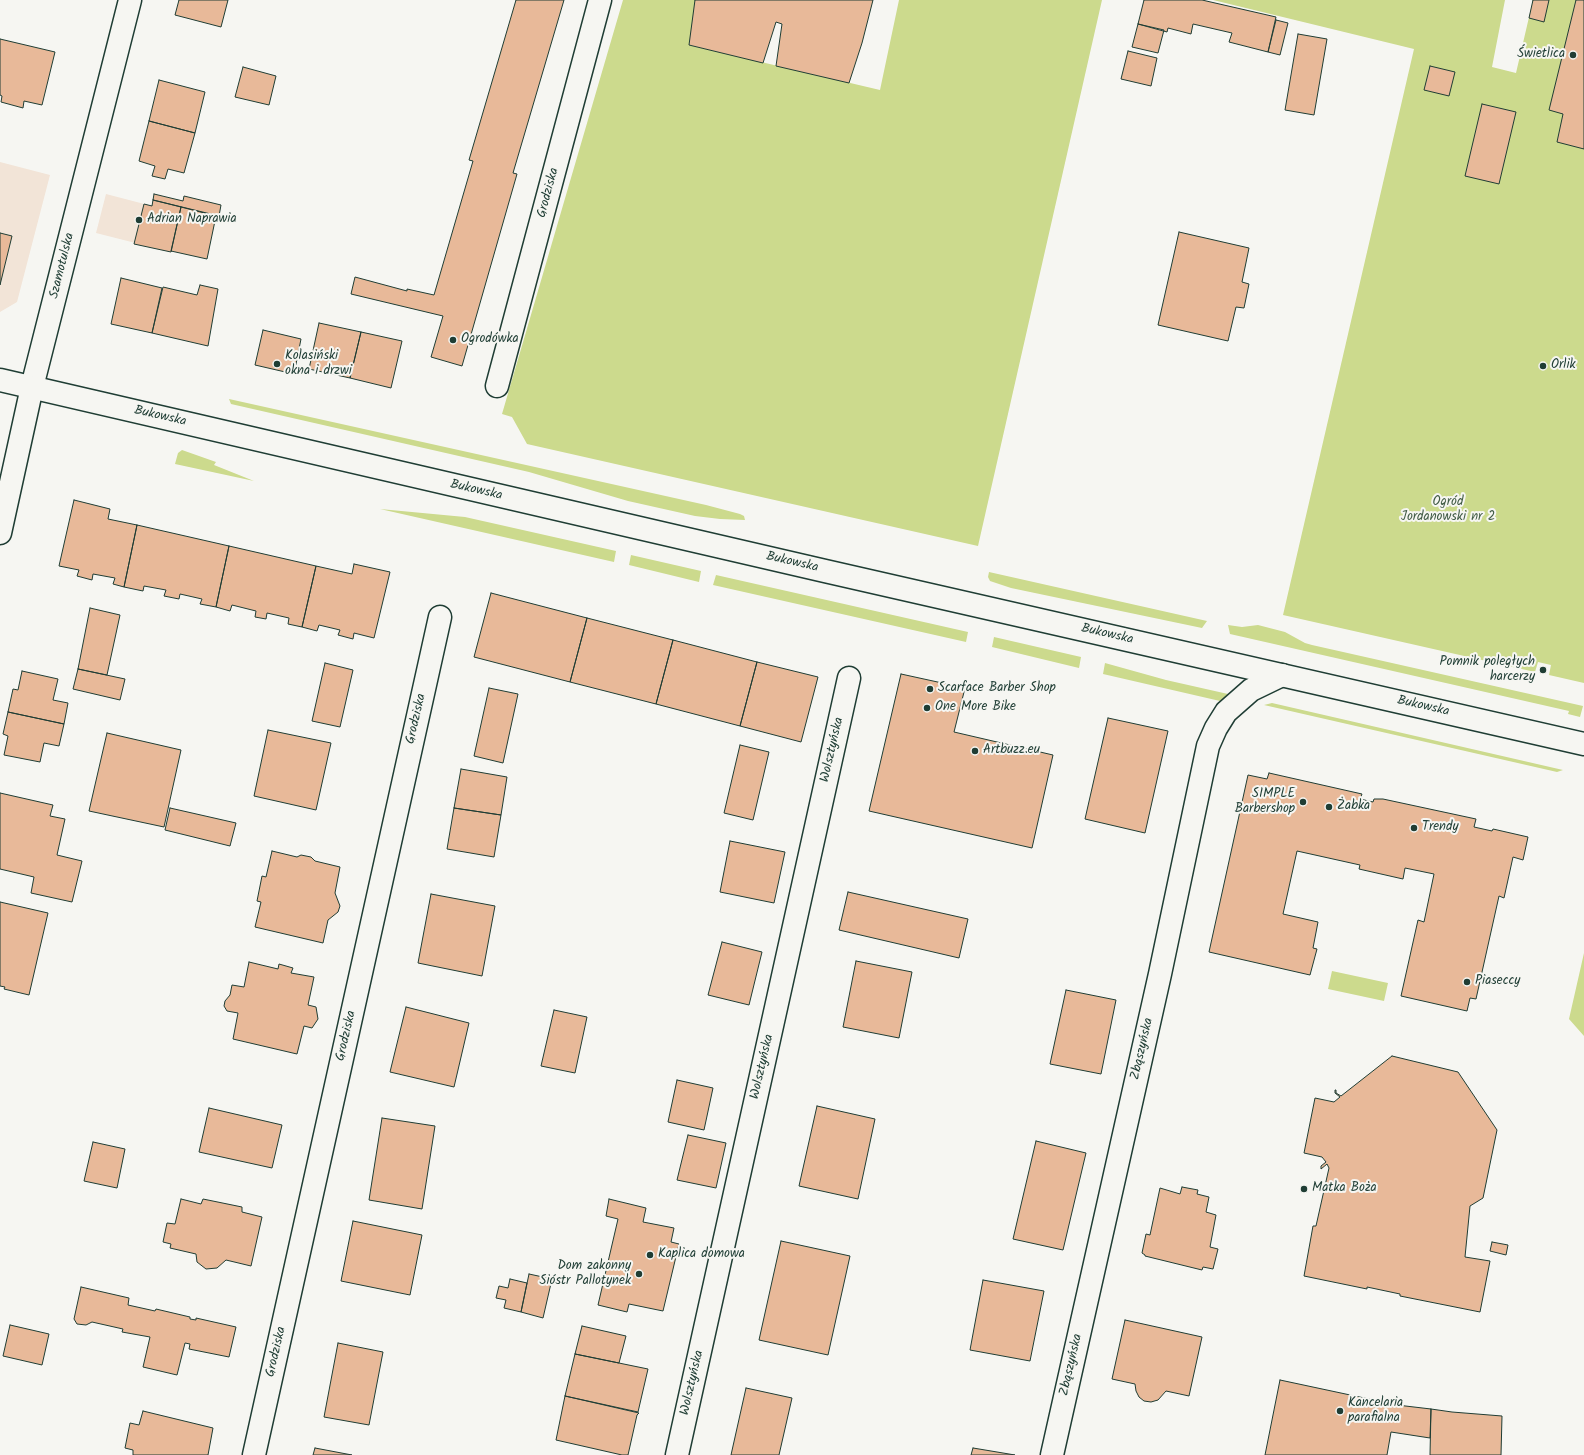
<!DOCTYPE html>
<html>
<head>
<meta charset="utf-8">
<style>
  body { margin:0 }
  canvas { display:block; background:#f6f6f2 }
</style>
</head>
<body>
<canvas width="1584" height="1455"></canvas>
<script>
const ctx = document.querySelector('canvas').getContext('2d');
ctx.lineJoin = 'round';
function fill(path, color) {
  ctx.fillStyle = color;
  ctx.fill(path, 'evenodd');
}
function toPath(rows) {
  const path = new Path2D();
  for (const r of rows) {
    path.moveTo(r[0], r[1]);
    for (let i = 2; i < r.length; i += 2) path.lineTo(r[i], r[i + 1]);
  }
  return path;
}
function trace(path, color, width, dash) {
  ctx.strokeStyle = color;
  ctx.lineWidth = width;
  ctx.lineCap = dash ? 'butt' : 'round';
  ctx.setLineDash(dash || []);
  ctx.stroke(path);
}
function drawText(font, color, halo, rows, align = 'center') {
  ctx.font = font + ' Kalam,sans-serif';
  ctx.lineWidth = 4;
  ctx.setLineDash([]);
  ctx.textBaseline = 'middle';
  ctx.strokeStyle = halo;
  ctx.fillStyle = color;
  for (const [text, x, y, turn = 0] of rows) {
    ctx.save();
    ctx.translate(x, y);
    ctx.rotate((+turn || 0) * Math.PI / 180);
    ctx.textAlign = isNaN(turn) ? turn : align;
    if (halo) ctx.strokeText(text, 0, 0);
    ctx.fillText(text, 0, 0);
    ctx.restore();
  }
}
fill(toPath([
  [0,162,50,175,17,302,0,312],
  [106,194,152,206,153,200,181,207,171,252,96,233]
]), '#f2e4d7');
fill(toPath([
  [623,0,697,0,689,45,880,90,899,0,1102,0,978,546,527,444,512,417,502,414],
  [1213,0,1505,0,1492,67,1516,73,1533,0,1584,0,1584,683,1549,675,1551,665,1538,662,1535,672,1283,615,1414,49],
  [229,399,706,505,740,514,744,516,745,520,720,519,695,516,628,501,529,472,231,404],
  [182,450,216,462,214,465,254,481,175,464,178,453],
  [380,509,465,517,616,551,614,562],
  [631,555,701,571,699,582,629,565],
  [989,572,1207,621,1202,628,1011,588,990,581,988,577],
  [716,575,968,632,966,642,713,585],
  [1228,625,1242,627,1258,625,1285,632,1305,643,1312,645,1583,706,1580,717,1568,714,1569,711,1230,634],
  [994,637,1081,657,1079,668,992,647],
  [1105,663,1166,680,1228,694,1220,701,1103,674],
  [1272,703,1563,770,1557,772,1264,705],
  [1584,953,1584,1036,1569,1019],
  [1332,971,1388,983,1384,1001,1328,989]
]), '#ccda8d');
const building = toPath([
  [179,0,228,0,221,27,175,15,179,0],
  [516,0,564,0,513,173,517,174,462,366,431,357,443,316,351,294,355,277,407,291,407,289,434,295,473,161,469,160,516,0],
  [695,0,873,0,862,43,849,83,776,66,782,24,776,22,763,63,689,45,695,0],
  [1144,0,1202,0,1276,17,1268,52,1229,42,1232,33,1193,24,1191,34,1168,28,1167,32,1138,24,1144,0],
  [1533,0,1549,0,1544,22,1529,18,1533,0],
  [1576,0,1584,0,1584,149,1557,142,1563,114,1549,110,1576,0],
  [1276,20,1288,23,1280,55,1268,52,1276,20],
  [1138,24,1164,30,1158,53,1132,47,1138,24],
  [1298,34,1327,39,1314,115,1285,110,1298,34],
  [0,39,55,52,42,105,24,101,23,108,1,102,2,96,0,95,0,39],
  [1128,51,1157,58,1151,86,1121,79,1128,51],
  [1430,66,1455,72,1449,96,1424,90,1430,66],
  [243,67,276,76,269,105,235,97,243,67],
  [159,80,205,92,195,133,149,121,159,80],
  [1482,104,1516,112,1499,184,1465,176,1482,104],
  [149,121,195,133,184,173,168,169,165,179,152,176,155,166,139,161,149,121],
  [154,194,183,201,184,196,221,205,219,216,153,200,154,194],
  [153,200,181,207,171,252,134,244,144,204,152,206,153,200],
  [181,207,216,216,207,259,171,251,181,207],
  [1179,232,1249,248,1242,282,1249,284,1244,308,1236,307,1228,341,1158,325,1179,232],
  [0,233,12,236,0,285,0,233],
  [121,278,162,288,152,333,111,324,121,278],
  [200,285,218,289,208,346,152,333,163,287,197,295,200,285],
  [319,323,361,332,350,378,309,369,319,323],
  [263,330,301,339,294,374,255,365,263,330],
  [361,332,402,341,391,388,350,378,361,332],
  [74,500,110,509,108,519,137,525,124,587,113,584,115,578,93,574,92,580,77,576,79,570,59,566,74,500],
  [137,525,229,546,216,607,200,604,202,599,180,594,179,599,164,596,166,590,144,586,143,591,124,587,137,525],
  [229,546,316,566,302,627,288,624,289,618,267,613,266,619,255,617,256,611,232,605,230,611,216,607,229,546],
  [354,564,390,572,374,638,354,633,353,639,338,635,340,630,319,625,317,631,302,627,316,566,352,574,354,564],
  [491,593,587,618,570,682,474,657,491,593],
  [90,608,120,615,107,675,78,669,90,608],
  [587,618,673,640,656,704,570,682,587,618],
  [673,640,757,662,740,726,656,704,673,640],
  [757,662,818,677,801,742,740,726,757,662],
  [325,663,353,670,340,727,312,721,325,663],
  [78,669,125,679,120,700,73,689,78,669],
  [22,671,58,679,53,700,68,703,64,724,8,712,13,689,18,690,22,671],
  [901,674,965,688,954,732,1053,755,1032,848,869,811,901,674],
  [489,688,518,694,503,763,474,756,489,688],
  [8,712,64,724,59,746,44,743,40,762,4,755,8,736,3,734,8,712],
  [1108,718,1168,731,1145,833,1085,819,1108,718],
  [268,730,331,743,316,810,254,796,268,730],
  [107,733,181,750,164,827,89,811,107,733],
  [740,745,769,752,753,820,724,813,740,745],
  [461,769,507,777,501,815,454,808,461,769],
  [1269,773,1362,794,1360,799,1373,802,1374,799,1383,799,1476,819,1474,827,1492,831,1493,829,1528,837,1523,860,1513,857,1504,898,1499,896,1476,999,1470,998,1467,1011,1401,996,1418,920,1424,922,1434,874,1405,868,1403,879,1359,869,1360,865,1297,851,1283,914,1318,922,1313,948,1317,949,1310,975,1209,952,1248,775,1267,779,1269,773],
  [0,793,53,805,50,816,65,819,57,855,82,861,72,902,31,893,34,877,0,869,0,793],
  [170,808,236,823,230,846,165,830,170,808],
  [454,808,501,815,494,857,447,849,454,808],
  [730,841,785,852,774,903,720,892,730,841],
  [272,851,297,857,301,855,311,857,315,861,340,867,335,893,340,906,338,912,328,920,323,943,255,927,261,902,257,901,262,876,266,877,272,851],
  [848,892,968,919,959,958,839,930,848,892],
  [431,894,495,906,482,976,418,963,431,894],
  [0,902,48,913,29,995,4,989,5,987,0,986,0,902],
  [722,942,762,952,749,1005,708,995,722,942],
  [856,961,912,972,899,1038,843,1027,856,961],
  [249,962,278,969,279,964,293,968,291,973,314,977,308,1005,316,1007,318,1019,312,1028,304,1026,297,1054,233,1039,238,1013,227,1011,224,1006,225,1001,230,995,232,985,244,987,249,962],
  [1066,990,1116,1000,1101,1074,1050,1064,1066,990],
  [406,1007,469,1023,454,1087,390,1072,406,1007],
  [554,1010,587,1017,575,1073,541,1066,554,1010],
  [1392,1056,1458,1072,1497,1130,1483,1198,1470,1206,1465,1257,1490,1261,1480,1312,1400,1296,1400,1294,1367,1287,1367,1289,1304,1276,1313,1226,1316,1226,1329,1168,1327,1164,1321,1169,1321,1166,1326,1162,1322,1157,1304,1153,1315,1098,1334,1102,1340,1097,1335,1093,1335,1090,1336,1090,1336,1093,1341,1096,1392,1056],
  [677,1080,713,1088,704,1130,668,1122,677,1080],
  [817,1106,875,1119,858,1199,799,1186,817,1106],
  [209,1108,282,1125,272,1168,199,1152,209,1108],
  [382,1118,435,1126,422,1209,369,1200,382,1118],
  [688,1135,726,1143,716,1188,677,1180,688,1135],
  [1036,1141,1086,1153,1063,1250,1013,1239,1036,1141],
  [93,1142,125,1149,117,1188,84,1181,93,1142],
  [1182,1187,1198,1190,1197,1194,1209,1197,1206,1212,1216,1215,1210,1247,1218,1249,1213,1269,1203,1267,1202,1270,1145,1256,1145,1255,1142,1253,1146,1234,1150,1235,1160,1188,1180,1194,1182,1187],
  [181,1199,201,1204,203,1199,242,1207,242,1212,262,1217,251,1266,226,1260,217,1268,206,1269,197,1262,196,1254,170,1248,171,1244,163,1242,167,1223,175,1224,181,1199],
  [609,1199,646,1208,643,1222,674,1228,671,1242,679,1244,663,1311,629,1304,627,1312,598,1305,618,1219,606,1216,609,1199],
  [353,1221,422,1235,410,1295,341,1281,353,1221],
  [781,1241,850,1256,828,1355,759,1340,781,1241],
  [1492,1242,1508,1245,1506,1255,1490,1251,1492,1242],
  [529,1274,552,1279,543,1318,521,1312,529,1274],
  [510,1279,527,1283,521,1312,504,1308,506,1300,496,1298,499,1286,508,1288,510,1279],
  [983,1280,1044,1291,1030,1361,970,1350,983,1280],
  [81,1287,129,1298,128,1305,155,1311,156,1309,190,1317,190,1319,196,1320,196,1318,236,1327,229,1357,189,1349,190,1344,185,1343,177,1375,143,1367,150,1337,122,1332,123,1329,92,1322,86,1325,77,1324,74,1319,81,1287],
  [1125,1320,1202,1337,1189,1396,1166,1391,1158,1400,1151,1402,1144,1401,1139,1397,1136,1391,1135,1384,1112,1379,1125,1320],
  [10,1325,49,1334,42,1365,3,1356,10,1325],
  [582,1326,626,1336,619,1363,575,1354,582,1326],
  [338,1343,383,1352,369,1425,324,1417,338,1343],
  [575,1354,648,1369,638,1412,565,1396,575,1354],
  [1280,1380,1397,1405,1431,1409,1430,1438,1391,1432,1387,1455,1265,1455,1280,1380],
  [746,1388,792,1398,779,1455,731,1455,746,1388],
  [565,1396,639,1413,637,1415,628,1455,622,1455,556,1440,565,1396],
  [1431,1409,1452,1412,1502,1416,1501,1455,1430,1455,1431,1409],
  [143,1411,213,1428,208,1455,133,1455,133,1450,125,1448,130,1423,139,1425,143,1411],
  [315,1448,352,1455,313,1455,315,1448],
  [973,1448,1015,1455,971,1455,973,1448]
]);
fill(building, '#e8b999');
trace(building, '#1f3d34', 1);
const street = toPath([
  [497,386,600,0],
  [0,533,32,387,130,0],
  [254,1455,440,617],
  [677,1455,849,678],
  [1052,1455,1160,974,1208,746,1216,728,1226,712,1251,690,1282,675]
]);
const secondary = toPath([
  [0,380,825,571,1584,744]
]);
trace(street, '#1f3d34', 25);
trace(secondary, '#1f3d34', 25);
trace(street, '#f6f6f2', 22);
trace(secondary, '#f6f6f2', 22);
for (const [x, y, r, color] of [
  [1573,55,4,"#1f3d34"],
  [139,220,4,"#1f3d34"],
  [453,340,4,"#1f3d34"],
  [277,364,4,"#1f3d34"],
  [1543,366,4,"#1f3d34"],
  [1543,670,4,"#1f3d34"],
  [930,689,4,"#1f3d34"],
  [927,708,4,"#1f3d34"],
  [975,751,4,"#1f3d34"],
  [1303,802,4,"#1f3d34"],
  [1329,807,4,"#1f3d34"],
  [1414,828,4,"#1f3d34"],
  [1467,982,4,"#1f3d34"],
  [1304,1189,4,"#1f3d34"],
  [650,1255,4,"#1f3d34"],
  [639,1274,4,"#1f3d34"],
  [1340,1411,4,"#1f3d34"]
]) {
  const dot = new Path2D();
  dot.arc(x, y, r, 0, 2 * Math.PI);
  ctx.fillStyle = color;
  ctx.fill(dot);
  trace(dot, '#f6f6f2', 1.5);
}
drawText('13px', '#1f3d34', '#f6f6f2', [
  ["Świetlica",1565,55,"right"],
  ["Adrian Naprawia",147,220],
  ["Ogrodówka",461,340],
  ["Kolasiński",285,357],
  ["okna i drzwi",285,372],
  ["Orlik",1551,366],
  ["Pomnik poległych",1535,663,"right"],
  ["harcerzy",1535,678,"right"],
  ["Scarface Barber Shop",938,689],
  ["One More Bike",935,708],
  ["Artbuzz.eu",983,751],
  ["SIMPLE",1295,795,"right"],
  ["Barbershop",1295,810,"right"],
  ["Żabka",1337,807],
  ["Trendy",1422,828],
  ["Piaseccy",1475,982],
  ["Matka Boża",1312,1189],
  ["Kaplica domowa",658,1255],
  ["Dom zakonny",631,1267,"right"],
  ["Sióstr Pallotynek",631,1282,"right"],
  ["Kancelaria",1348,1404],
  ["parafialna",1348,1419]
], 'left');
drawText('13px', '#1f3d34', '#f6f6f2', [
  ["Grodziska",549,193,-75],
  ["Szamotulska",63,266,-76],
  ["Bukowska",160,417,13],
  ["Bukowska",476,491,13],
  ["Bukowska",792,563,13],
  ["Bukowska",1107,635,13],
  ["Bukowska",1423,707,13],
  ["Grodziska",417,719,-77],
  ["Wolsztyńska",833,750,-77],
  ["Grodziska",347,1036,-77],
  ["Zbąszyńska",1143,1049,-77],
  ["Wolsztyńska",763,1067,-77],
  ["Grodziska",277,1352,-77],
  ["Zbąszyńska",1072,1365,-77],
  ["Wolsztyńska",693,1383,-77]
]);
drawText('13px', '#425c46', '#f6f6f2', [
  ["Ogród",1448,503],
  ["Jordanowski nr 2",1448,518]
]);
</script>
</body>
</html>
